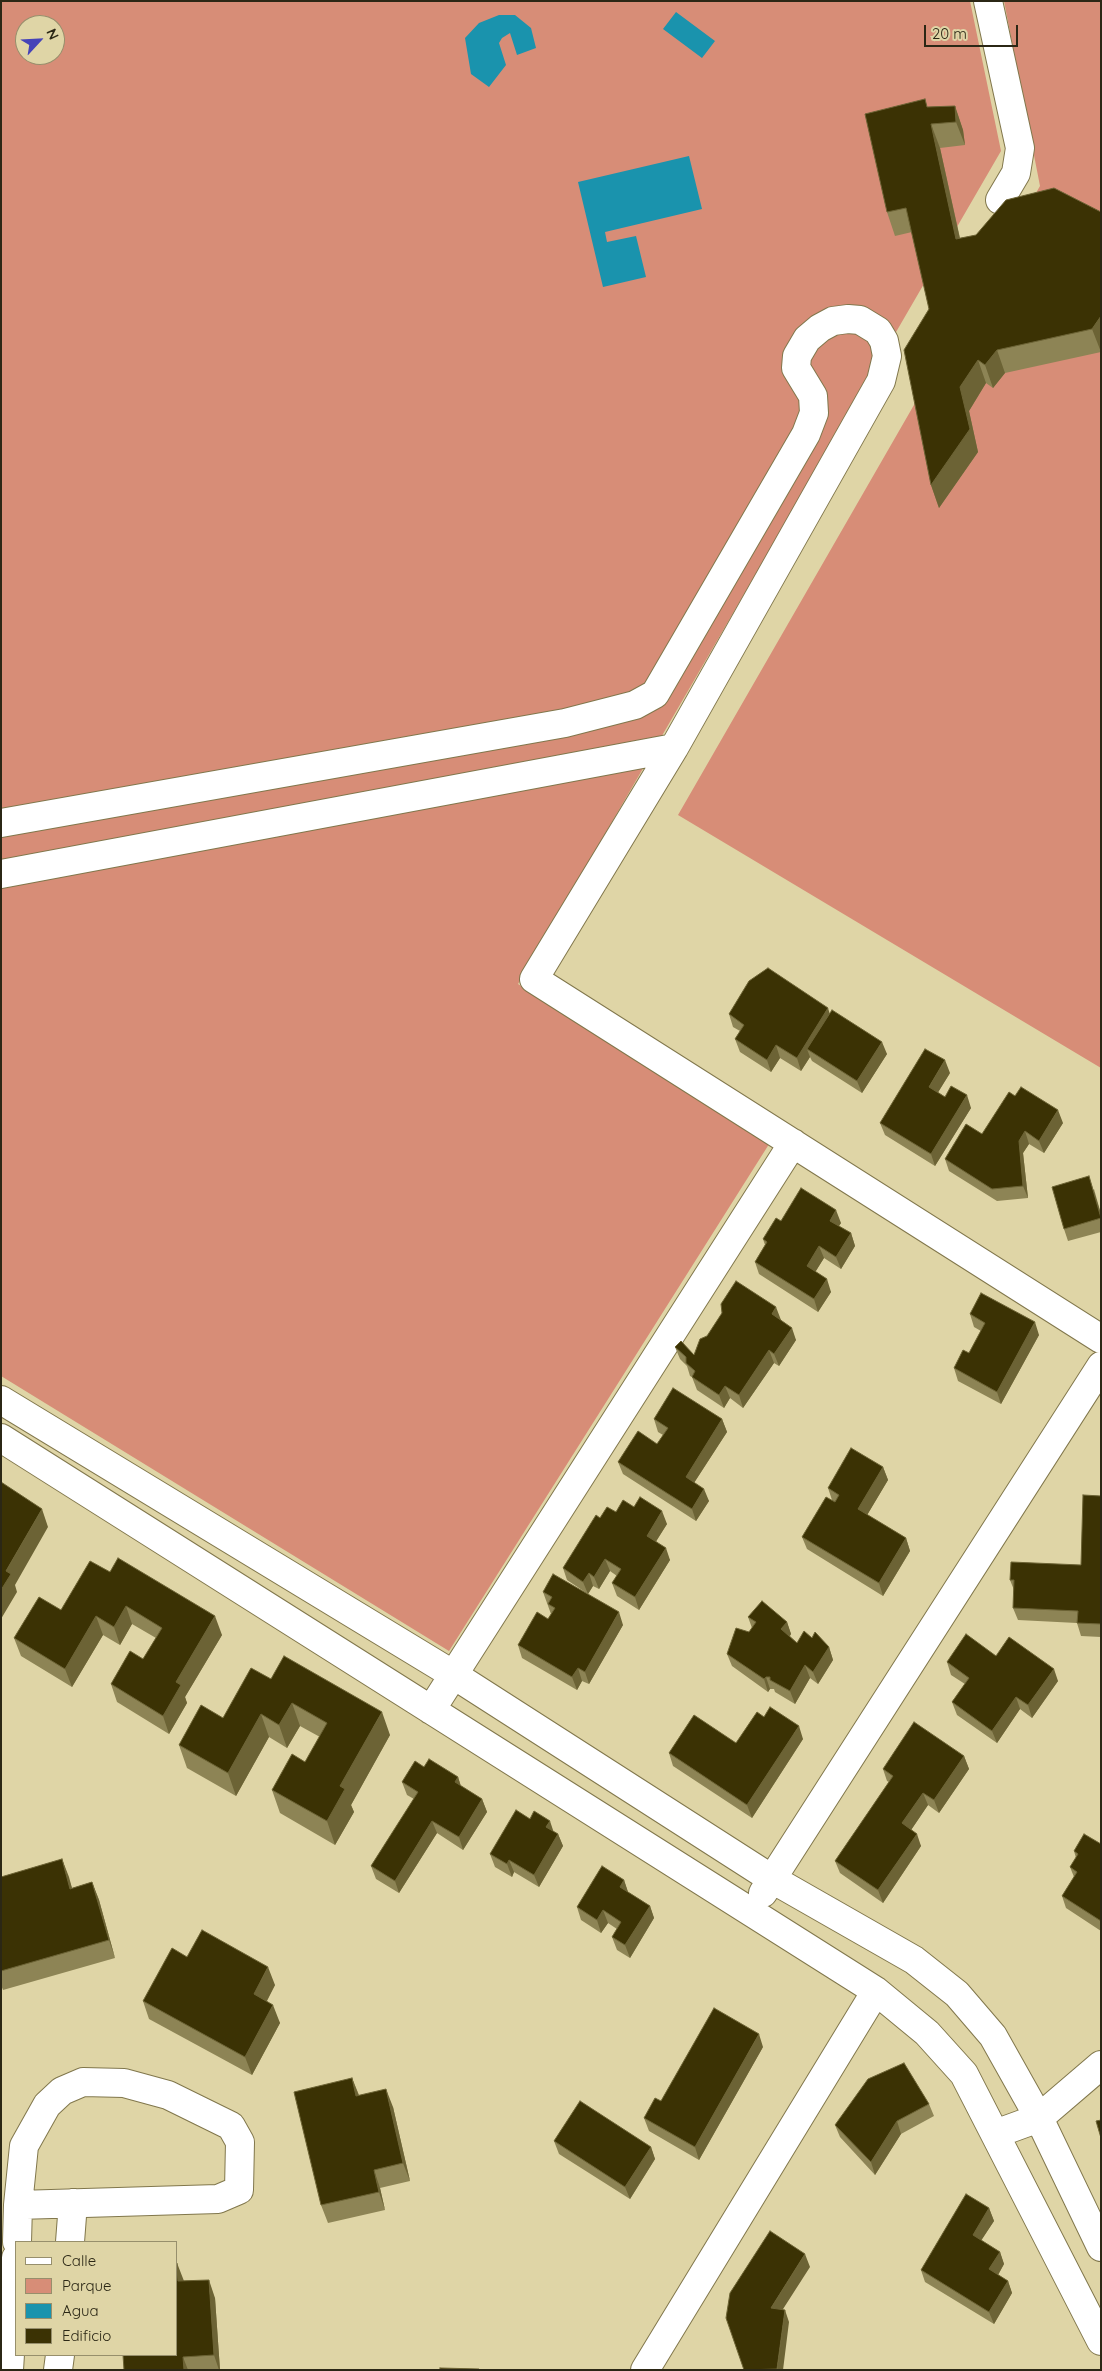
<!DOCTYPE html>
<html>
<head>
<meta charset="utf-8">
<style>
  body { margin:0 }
  #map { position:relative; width:1102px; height:2371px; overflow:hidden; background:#dfd5a6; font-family:Quicksand,sans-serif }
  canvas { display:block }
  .frame { position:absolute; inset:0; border:2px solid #2b2715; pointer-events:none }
  .legend { position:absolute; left:15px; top:2241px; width:162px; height:115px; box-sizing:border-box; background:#dfd5a6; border:1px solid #978f6c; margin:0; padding:6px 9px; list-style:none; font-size:15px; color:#2b2715 }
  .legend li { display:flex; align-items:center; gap:10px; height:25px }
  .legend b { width:25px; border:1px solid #978f6c }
  .north { position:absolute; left:15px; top:15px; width:50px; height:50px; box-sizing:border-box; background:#dfd5a6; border:1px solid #978f6c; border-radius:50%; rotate:65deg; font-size:14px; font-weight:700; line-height:20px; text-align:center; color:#2b2715 }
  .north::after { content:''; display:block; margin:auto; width:18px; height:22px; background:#4543b8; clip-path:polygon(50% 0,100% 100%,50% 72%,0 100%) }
  .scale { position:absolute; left:924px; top:25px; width:94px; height:22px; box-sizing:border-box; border:2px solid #2b2715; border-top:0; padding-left:6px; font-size:15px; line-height:18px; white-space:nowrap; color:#2b2715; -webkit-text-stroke:4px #dfd5a6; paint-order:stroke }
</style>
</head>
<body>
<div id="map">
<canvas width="1102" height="2371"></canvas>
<div class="frame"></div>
<ul class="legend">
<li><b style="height:6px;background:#fff"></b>Calle</li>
<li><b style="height:14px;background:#d78d77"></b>Parque</li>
<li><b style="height:14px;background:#1a93ad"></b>Agua</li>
<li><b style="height:14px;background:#3b3204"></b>Edificio</li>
</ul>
<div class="north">N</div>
<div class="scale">20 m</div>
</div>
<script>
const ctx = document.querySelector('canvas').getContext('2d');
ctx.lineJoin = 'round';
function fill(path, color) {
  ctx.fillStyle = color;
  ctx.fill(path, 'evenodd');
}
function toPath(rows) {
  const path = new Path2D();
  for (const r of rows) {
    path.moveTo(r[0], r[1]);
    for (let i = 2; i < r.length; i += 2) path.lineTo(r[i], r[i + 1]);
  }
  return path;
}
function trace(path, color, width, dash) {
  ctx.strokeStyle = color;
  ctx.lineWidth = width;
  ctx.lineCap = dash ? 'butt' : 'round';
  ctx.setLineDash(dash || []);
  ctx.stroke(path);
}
fill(toPath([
  [1,1,970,1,1001,151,518,984,771,1141,449,1651,1,1376],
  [25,25,55,25,55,55,25,55],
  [1004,1,1101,1,1101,1068,678,815,1040,186]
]), '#d78d77');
fill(toPath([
  [676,12,715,41,702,58,663,29],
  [499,15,515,15,531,28,536,48,517,55,510,33,502,38,499,43,506,65,489,87,471,74,465,38,479,23],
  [689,156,702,209,605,232,607,242,636,236,646,277,603,287,578,182]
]), '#1a93ad');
const minor = toPath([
  [988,1,1020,148,1016,173,1000,200],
  [674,748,534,979,1101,1339],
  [1,823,565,723,635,705,655,694,806,434,814,413,813,396,796,368,797,356,807,339,820,328,833,321,848,319,860,320,878,331,884,341,887,356,881,381,674,748,1,874],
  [1,1400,454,1675,772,1879,914,1960,957,1994,993,2036,1039,2118,1101,2247],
  [1,1438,876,1991,927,2033,964,2074,1101,2341],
  [431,1710,793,1143],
  [763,1893,1101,1366],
  [995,2134,1039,2118,1101,2065],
  [17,2242,18,2205,24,2146,47,2105,62,2091,83,2082,124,2083,168,2095,231,2126,240,2142,239,2190,218,2199,18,2205],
  [70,2242,73,2203],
  [9,2370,16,2258],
  [58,2370,60,2355],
  [645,2370,876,1991]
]);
trace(minor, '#81774c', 30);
trace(minor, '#fff', 28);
fill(toPath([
  [955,106,963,130,965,145,940,148,960,238,1101,212,1101,352,1005,373,993,388,986,383,969,411,978,452,939,508,931,485,929,309,912,232,895,236,887,212,928,107],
  [829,1013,887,1054,862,1093,812,1061,810,1057,801,1071,780,1058,771,1072,740,1052,735,1039,740,1031,733,1027,729,1014],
  [950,1073,938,1092,945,1097,971,1108,935,1166,885,1135,880,1123],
  [1063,1123,1044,1153,1029,1144,1023,1153,1028,1198,997,1201,949,1171,945,1159,982,1134],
  [1094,1189,1101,1214,1101,1232,1068,1241,1064,1229],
  [781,1221,841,1223,839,1226,851,1233,855,1246,841,1269,824,1258,815,1272,831,1292,818,1312,759,1274,755,1262,765,1245,763,1239],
  [970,1314,1039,1335,1001,1404,958,1381,954,1368,969,1353,981,1331,974,1327],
  [781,1320,796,1340,779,1366,774,1363,743,1408,730,1398,724,1408,697,1390,692,1377,690,1376,687,1366,680,1359,675,1347,694,1355],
  [654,1419,722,1419,727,1432,694,1483,709,1501,696,1521,623,1474,618,1462,657,1444,663,1435,658,1432],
  [883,1467,888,1480,867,1515,906,1538,910,1551,883,1596,807,1549,802,1537,832,1500,828,1488],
  [1101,1496,1101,1637,1081,1636,1077,1623,1018,1620,1013,1608,1014,1590,1010,1580,1081,1565],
  [634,1507,667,1524,656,1541,670,1560,639,1610,617,1596,612,1583,617,1576,610,1571,599,1589,593,1586,588,1594,567,1580,563,1568,600,1518],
  [110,1572,222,1635,185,1697,187,1703,169,1734,117,1702,111,1684,143,1659,156,1638,132,1624,120,1645,103,1635,72,1687,21,1656,14,1638,61,1610],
  [543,1592,623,1625,589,1684,582,1681,577,1690,522,1658,518,1645,548,1619,551,1614],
  [748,1617,787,1622,791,1634,790,1636,797,1643,812,1638,829,1647,833,1660,818,1684,810,1678,795,1704,775,1692,774,1689,770,1689,768,1692,732,1666,727,1654,749,1632,752,1628],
  [996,1656,1058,1681,1032,1718,1020,1709,997,1743,957,1715,952,1702,965,1684,951,1675,947,1662],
  [271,1679,390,1735,351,1805,354,1812,335,1845,280,1813,272,1790,305,1762,320,1737,300,1726,287,1748,269,1737,236,1796,187,1768,179,1745,223,1718],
  [764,1717,803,1739,752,1818,673,1766,669,1753,736,1743],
  [964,1756,969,1769,939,1813,928,1805,911,1830,921,1846,883,1903,840,1873,835,1861,889,1782,887,1781,883,1769],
  [424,1767,458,1777,461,1786,482,1799,487,1812,463,1850,437,1833,399,1893,376,1879,371,1866,414,1799,407,1795,402,1782],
  [530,1819,558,1834,563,1846,539,1887,514,1872,512,1877,495,1867,490,1854],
  [1101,1844,1101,1931,1066,1908,1062,1896,1074,1877,1070,1867,1076,1858,1074,1851],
  [62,1859,72,1888,92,1882,99,1900,115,1958,3,1990,1,1985,1,1877],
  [624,1880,628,1892,650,1906,654,1918,630,1958,617,1950,612,1937,617,1929,608,1923,601,1933,581,1920,577,1907],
  [187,1957,275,1985,267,2001,280,2023,252,2075,149,2019,143,2001],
  [763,2047,699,2160,649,2131,644,2118,661,2101],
  [352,2078,359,2095,393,2107,410,2181,380,2188,385,2210,328,2223,321,2205],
  [929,2104,934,2116,901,2134,875,2175,840,2137,835,2125],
  [554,2141,651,2147,655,2159,630,2199,559,2154],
  [989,2208,994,2221,981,2240,1000,2252,1004,2264,998,2275,1008,2281,1012,2293,994,2324,925,2282,921,2270],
  [184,2281,215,2298,220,2370,124,2370]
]), '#8d8455');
fill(toPath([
  [955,106,963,130,965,145,956,122],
  [931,124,940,148,965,262,956,239],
  [1101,316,1101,352,1092,329],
  [997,350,1005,373,993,388,985,365],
  [978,360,986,383,969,411,978,452,939,508,931,485,960,387],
  [828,1008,832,1021,807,1049,810,1057,801,1071,797,1058],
  [882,1042,887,1054,862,1093,857,1081],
  [776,1045,780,1058,771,1072,767,1060],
  [945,1060,950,1073,934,1099,929,1087],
  [967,1095,971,1108,935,1166,931,1154],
  [1058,1110,1063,1123,1044,1153,1039,1141],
  [1025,1131,1029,1144,1023,1153,1028,1198,1023,1186,1019,1141],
  [1089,1176,1101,1214,1101,1217],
  [836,1210,841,1223,834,1233,830,1221],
  [851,1233,855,1246,841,1269,836,1257],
  [819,1246,824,1258,811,1279,807,1266],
  [827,1279,831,1292,818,1312,814,1299],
  [776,1307,781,1320,776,1327,772,1314],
  [1035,1322,1039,1335,1001,1404,997,1392],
  [792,1328,796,1340,779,1366,774,1354],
  [769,1350,774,1363,743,1408,739,1395],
  [725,1386,730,1398,724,1408,719,1395],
  [722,1419,727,1432,690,1489,686,1477],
  [883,1467,888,1480,863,1522,858,1509],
  [704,1489,709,1501,696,1521,692,1509],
  [42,1509,48,1527,15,1585,17,1592,1,1619,1,1590,6,1571],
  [662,1511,667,1524,652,1548,647,1536],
  [906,1538,910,1551,883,1596,879,1583],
  [666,1548,670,1560,639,1610,635,1597],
  [605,1559,610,1571,599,1589,594,1577],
  [589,1573,593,1586,588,1594,583,1582],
  [126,1606,132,1624,120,1645,114,1627],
  [619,1612,623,1625,589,1684,585,1672],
  [96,1616,103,1635,72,1687,65,1669],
  [215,1616,222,1635,185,1697,187,1703,169,1734,163,1716,176,1682],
  [787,1622,791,1634,786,1641,781,1629],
  [829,1647,833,1660,818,1684,813,1672],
  [805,1665,810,1678,795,1704,790,1691],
  [578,1668,582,1681,577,1690,572,1677],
  [1054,1669,1058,1681,1032,1718,1028,1705],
  [766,1677,770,1689,768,1692,764,1679],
  [1016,1697,1020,1709,997,1743,992,1731],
  [292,1703,300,1726,287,1748,279,1725],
  [382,1712,390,1735,351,1805,354,1812,335,1845,327,1821,340,1786],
  [261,1714,269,1737,236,1796,228,1773],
  [799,1726,803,1739,752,1818,747,1805],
  [964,1756,969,1769,939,1813,934,1800],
  [458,1777,462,1790,455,1782],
  [923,1793,928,1805,907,1836,902,1823],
  [482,1799,487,1812,463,1850,459,1837],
  [432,1821,437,1833,399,1893,395,1881],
  [550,1821,554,1833,546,1827],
  [558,1834,563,1846,539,1887,534,1875],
  [917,1834,921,1846,883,1903,878,1890],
  [62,1859,69,1877,77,1907,70,1889],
  [509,1860,514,1872,512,1877,507,1864],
  [624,1880,628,1892,620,1887],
  [92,1882,99,1900,115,1958,109,1940],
  [650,1906,654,1918,630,1958,625,1945],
  [603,1910,608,1923,601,1933,597,1920],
  [268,1967,275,1985,261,2012,254,1994],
  [273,2005,280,2023,252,2075,245,2057],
  [759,2034,763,2047,699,2160,695,2147],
  [352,2078,359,2096,356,2096],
  [386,2089,393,2107,410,2181,403,2163],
  [897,2121,901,2134,875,2175,871,2162],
  [651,2147,655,2159,630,2199,625,2187],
  [374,2170,380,2188,385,2210,379,2192],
  [989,2208,994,2221,977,2247,973,2235],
  [1000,2252,1004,2264,994,2282,989,2269],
  [805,2254,810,2267,776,2320,771,2308],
  [177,2263,184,2281,178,2281],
  [209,2280,215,2298,220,2370,219,2370,214,2355],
  [1008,2281,1012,2293,994,2324,989,2312],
  [785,2310,789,2322,783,2370,777,2370],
  [183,2357,188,2370,184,2370]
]), '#6c6335');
const building = toPath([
  [925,99,927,107,955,106,956,122,931,124,956,239,976,235,1006,200,1054,188,1101,212,1101,316,1092,329,997,350,985,365,978,360,960,387,970,429,931,485,904,350,929,309,906,208,887,212,865,114,925,99],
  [768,968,828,1008,797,1058,776,1045,767,1060,735,1039,744,1025,729,1014,749,981,768,968],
  [832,1010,882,1042,857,1081,807,1049,832,1010],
  [925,1049,945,1060,929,1087,945,1097,951,1086,967,1095,931,1154,880,1123,925,1049],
  [1021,1087,1058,1110,1039,1141,1025,1131,1019,1141,1023,1186,992,1189,945,1159,966,1124,982,1134,1009,1092,1015,1096,1021,1087],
  [1089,1176,1101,1218,1064,1229,1052,1187,1089,1176],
  [801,1188,836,1210,830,1221,851,1233,836,1257,819,1246,807,1266,827,1279,814,1299,755,1262,767,1242,763,1239,776,1218,781,1221,801,1188],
  [736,1281,776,1307,772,1314,792,1328,774,1354,769,1350,739,1395,725,1386,719,1395,692,1377,695,1371,686,1363,686,1357,675,1347,681,1341,694,1355,700,1339,707,1336,722,1313,721,1304,736,1281],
  [981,1293,1035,1322,997,1392,954,1368,963,1350,969,1353,985,1323,970,1314,981,1293],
  [673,1388,722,1419,686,1477,704,1489,692,1509,618,1462,638,1431,657,1444,668,1428,654,1419,673,1388],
  [851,1448,883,1467,858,1509,906,1538,879,1583,802,1537,826,1497,835,1502,839,1495,828,1488,851,1448],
  [1,1482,42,1509,6,1571,11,1574,1,1590,1,1482],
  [1083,1495,1101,1496,1101,1624,1077,1623,1078,1611,1013,1608,1014,1580,1010,1580,1011,1562,1081,1565,1083,1495],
  [640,1497,662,1511,647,1536,666,1548,635,1597,612,1583,621,1569,605,1559,594,1577,589,1573,583,1582,563,1568,596,1515,600,1518,607,1507,616,1512,623,1500,634,1507,640,1497],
  [118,1558,215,1616,176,1682,181,1685,163,1716,111,1684,130,1651,143,1659,162,1628,126,1606,114,1627,96,1616,65,1669,14,1638,39,1597,61,1610,90,1561,110,1572,118,1558],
  [553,1574,619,1612,585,1672,578,1668,572,1677,518,1645,537,1612,548,1619,555,1608,548,1604,552,1597,543,1592,553,1574],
  [762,1601,787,1622,781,1629,797,1643,804,1631,812,1638,815,1632,829,1647,813,1672,805,1665,790,1691,770,1680,770,1677,766,1677,764,1679,727,1654,736,1628,749,1632,756,1622,748,1617,762,1601],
  [966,1634,996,1656,1009,1637,1054,1669,1028,1705,1016,1697,992,1731,952,1702,969,1678,947,1662,966,1634],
  [284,1656,382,1712,340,1786,345,1789,327,1821,272,1790,292,1754,305,1762,327,1723,292,1703,279,1725,261,1714,228,1773,179,1745,201,1705,223,1718,251,1668,271,1679,284,1656],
  [770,1707,799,1726,747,1805,669,1753,694,1715,736,1743,757,1712,764,1717,770,1707],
  [914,1722,964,1756,934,1800,923,1793,902,1823,917,1834,878,1890,835,1861,893,1776,883,1769,914,1722],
  [429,1759,458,1777,455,1782,482,1799,459,1837,432,1821,395,1881,371,1866,418,1792,402,1782,415,1761,424,1767,429,1759],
  [516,1810,530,1819,534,1811,550,1821,546,1827,558,1834,534,1875,509,1860,507,1864,490,1854,516,1810],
  [1084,1834,1101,1844,1101,1921,1062,1896,1077,1872,1070,1867,1078,1854,1074,1851,1084,1834],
  [62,1859,70,1889,92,1882,109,1940,1,1971,1,1877,62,1859],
  [602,1866,624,1880,620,1887,650,1906,625,1945,612,1937,621,1922,603,1910,597,1920,577,1907,602,1866],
  [202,1930,268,1967,254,1994,273,2005,245,2057,143,2001,172,1948,187,1957,202,1930],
  [714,2008,759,2034,695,2147,644,2118,655,2098,661,2101,714,2008],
  [904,2063,929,2104,897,2121,871,2162,835,2125,868,2079,904,2063],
  [352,2078,356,2096,386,2089,403,2163,374,2170,379,2192,321,2205,294,2092,352,2078],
  [580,2101,651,2147,625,2187,554,2141,580,2101],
  [1101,2120,1101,2138,1096,2121,1101,2120],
  [966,2194,989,2208,973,2235,1000,2252,989,2269,1008,2281,989,2312,921,2270,966,2194],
  [770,2231,805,2254,771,2308,785,2310,777,2369,744,2370,726,2318,730,2293,770,2231],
  [176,2263,177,2263,178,2281,209,2280,214,2355,183,2357,184,2370,124,2370,123,2355,176,2355,176,2263],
  [440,2368,479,2369,479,2370,440,2370,440,2368]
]);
fill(building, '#3b3204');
trace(building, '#6c6335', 1);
</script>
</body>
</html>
